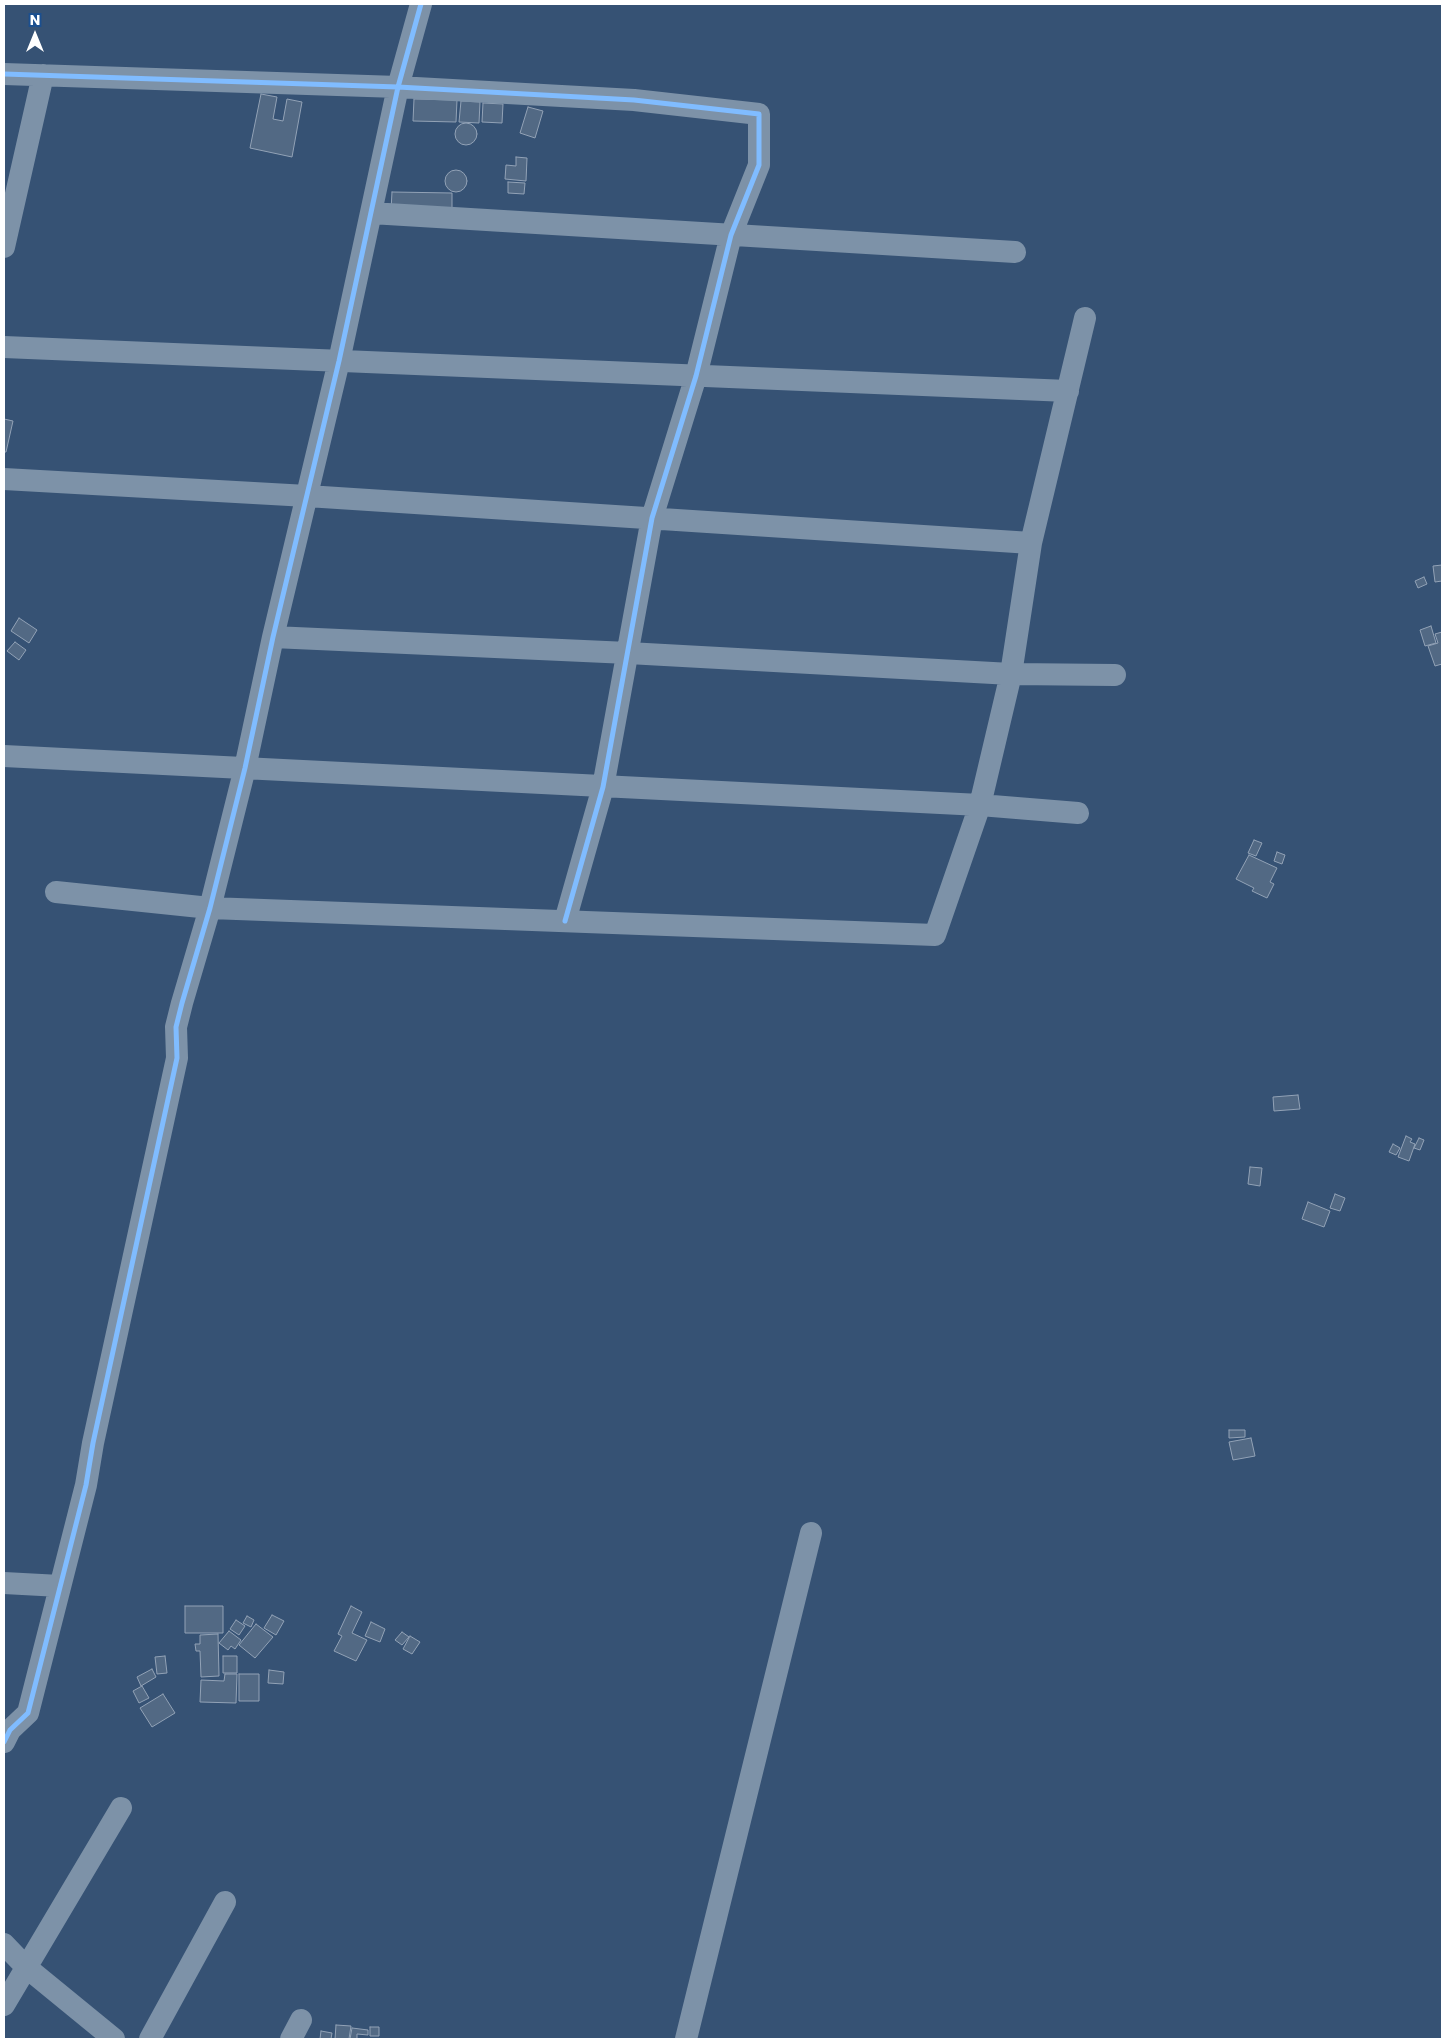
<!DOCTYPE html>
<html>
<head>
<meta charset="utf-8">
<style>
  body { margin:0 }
  #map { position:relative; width:1446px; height:2043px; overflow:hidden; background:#365274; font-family:Poppins,sans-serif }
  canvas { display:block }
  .frame { position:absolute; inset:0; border:5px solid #fff; pointer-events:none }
  .north { position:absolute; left:10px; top:10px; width:50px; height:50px; -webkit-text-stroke:4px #1b4f8f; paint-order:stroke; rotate:0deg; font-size:14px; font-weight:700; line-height:20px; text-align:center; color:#fff }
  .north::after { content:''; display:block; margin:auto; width:18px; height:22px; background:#fff; clip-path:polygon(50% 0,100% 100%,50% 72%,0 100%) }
</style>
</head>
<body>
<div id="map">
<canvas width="1446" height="2043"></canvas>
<div class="frame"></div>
<div class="north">N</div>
</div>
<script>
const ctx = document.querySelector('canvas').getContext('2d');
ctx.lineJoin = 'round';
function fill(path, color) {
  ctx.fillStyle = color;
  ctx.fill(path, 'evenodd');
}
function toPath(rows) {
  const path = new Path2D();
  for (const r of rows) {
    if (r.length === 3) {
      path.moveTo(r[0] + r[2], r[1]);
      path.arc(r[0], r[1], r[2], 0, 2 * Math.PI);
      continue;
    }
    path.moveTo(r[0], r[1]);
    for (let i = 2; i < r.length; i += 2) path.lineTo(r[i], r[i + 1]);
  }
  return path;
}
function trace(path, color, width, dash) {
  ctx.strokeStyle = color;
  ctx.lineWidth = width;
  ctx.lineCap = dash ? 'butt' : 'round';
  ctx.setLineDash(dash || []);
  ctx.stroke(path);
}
const building = toPath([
  [261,94,277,97,273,119,283,121,287,99,302,102,292,157,250,148,261,94],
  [414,99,457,100,456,122,413,121,414,99],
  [461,101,480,102,479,123,459,122,461,101],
  [483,103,503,104,502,123,482,122,483,103],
  [528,107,543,111,535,138,520,133,528,107],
  [466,134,11],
  [516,157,527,158,526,181,505,179,506,165,516,166,516,157],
  [456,181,11],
  [508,182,525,183,524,194,508,193,508,182],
  [392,192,452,193,452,212,391,210,392,192],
  [4,419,13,421,6,452,4,452,4,419],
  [1442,565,1442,581,1435,582,1433,566,1442,565],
  [1424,577,1427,584,1418,588,1415,581,1424,577],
  [19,618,37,630,29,643,11,631,19,618],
  [1431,626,1436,643,1425,646,1420,630,1431,626],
  [1442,632,1442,664,1435,666,1428,646,1438,643,1435,634,1442,632],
  [15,642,26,650,19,660,7,651,15,642],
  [1254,840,1262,843,1256,856,1248,853,1254,840],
  [1277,852,1285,855,1282,864,1274,861,1277,852],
  [1249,855,1277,868,1270,882,1274,884,1267,898,1252,891,1254,888,1236,879,1249,855],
  [1298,1095,1300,1109,1274,1111,1273,1097,1298,1095],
  [1406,1136,1412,1139,1410,1142,1415,1144,1409,1161,1398,1157,1406,1136],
  [1419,1138,1424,1140,1420,1150,1414,1148,1419,1138],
  [1393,1144,1400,1148,1396,1155,1389,1152,1393,1144],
  [1250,1167,1262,1168,1260,1186,1248,1184,1250,1167],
  [1335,1194,1345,1198,1340,1211,1330,1208,1335,1194],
  [1308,1202,1330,1211,1324,1227,1302,1219,1308,1202],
  [1229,1430,1245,1430,1245,1437,1229,1438,1229,1430],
  [1251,1438,1255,1456,1233,1460,1229,1442,1251,1438],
  [185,1606,223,1606,223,1633,185,1633,185,1606],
  [351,1606,362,1612,352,1633,367,1640,356,1661,334,1651,342,1636,338,1634,351,1606],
  [272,1615,284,1621,276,1635,264,1628,272,1615],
  [247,1616,254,1620,251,1627,243,1623,247,1616],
  [236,1620,245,1626,239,1635,230,1629,236,1620],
  [371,1622,385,1629,380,1642,365,1636,371,1622],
  [256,1624,273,1637,255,1658,239,1645,256,1624],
  [229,1631,241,1640,235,1649,231,1646,228,1650,219,1643,229,1631],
  [402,1632,409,1637,402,1645,395,1640,402,1632],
  [218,1634,219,1676,201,1677,200,1651,196,1651,195,1644,200,1644,200,1635,218,1634],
  [410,1636,420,1642,412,1654,403,1649,410,1636],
  [165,1656,167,1673,157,1674,155,1657,165,1656],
  [223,1656,237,1656,237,1673,223,1673,223,1656],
  [152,1669,156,1677,141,1686,137,1677,152,1669],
  [269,1670,284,1672,283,1684,268,1683,269,1670],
  [225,1674,237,1674,236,1703,200,1702,201,1680,224,1681,225,1674],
  [239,1674,259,1674,259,1701,239,1701,239,1674],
  [142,1686,149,1698,139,1703,133,1691,142,1686],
  [163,1694,175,1713,152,1727,140,1708,163,1694],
  [336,2025,351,2026,349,2039,335,2039,336,2025],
  [370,2027,379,2027,379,2036,370,2036,370,2027],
  [352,2028,368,2030,368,2035,357,2034,357,2039,350,2039,352,2028],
  [321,2031,332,2033,331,2039,320,2039,321,2031]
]);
fill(building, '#526984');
trace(building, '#92a2b6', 1);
trace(toPath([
  [4,74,398,87,634,100,759,114,759,165,731,235,696,376,652,518,603,787,565,921],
  [371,213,1015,252],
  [4,247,43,75],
  [4,347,1068,391],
  [4,479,307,496,1031,543],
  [273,637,628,653,1011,674,1115,675],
  [4,756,980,805,1078,813],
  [56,892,210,908,935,935,980,805,1011,674,1031,543,1085,318],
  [4,1583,60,1586],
  [4,1742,10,1730,28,1713,86,1485,93,1443,177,1058,176,1027,182,1003,210,908,245,768,273,637,339,361,398,87,421,4],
  [4,1944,26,1967,114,2039],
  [4,2005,121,1808],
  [150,2039,225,1902],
  [291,2039,301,2020],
  [686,2039,811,1533]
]), '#7d92a8', 22);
trace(toPath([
  [4,74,398,87,634,100,759,114,759,165,731,235,696,376,652,518,603,787,565,921],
  [4,1742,10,1730,28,1713,86,1485,93,1443,177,1058,176,1027,182,1003,210,908,245,768,273,637,339,361,398,87,421,4]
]), '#80bcff', 5);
</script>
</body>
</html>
